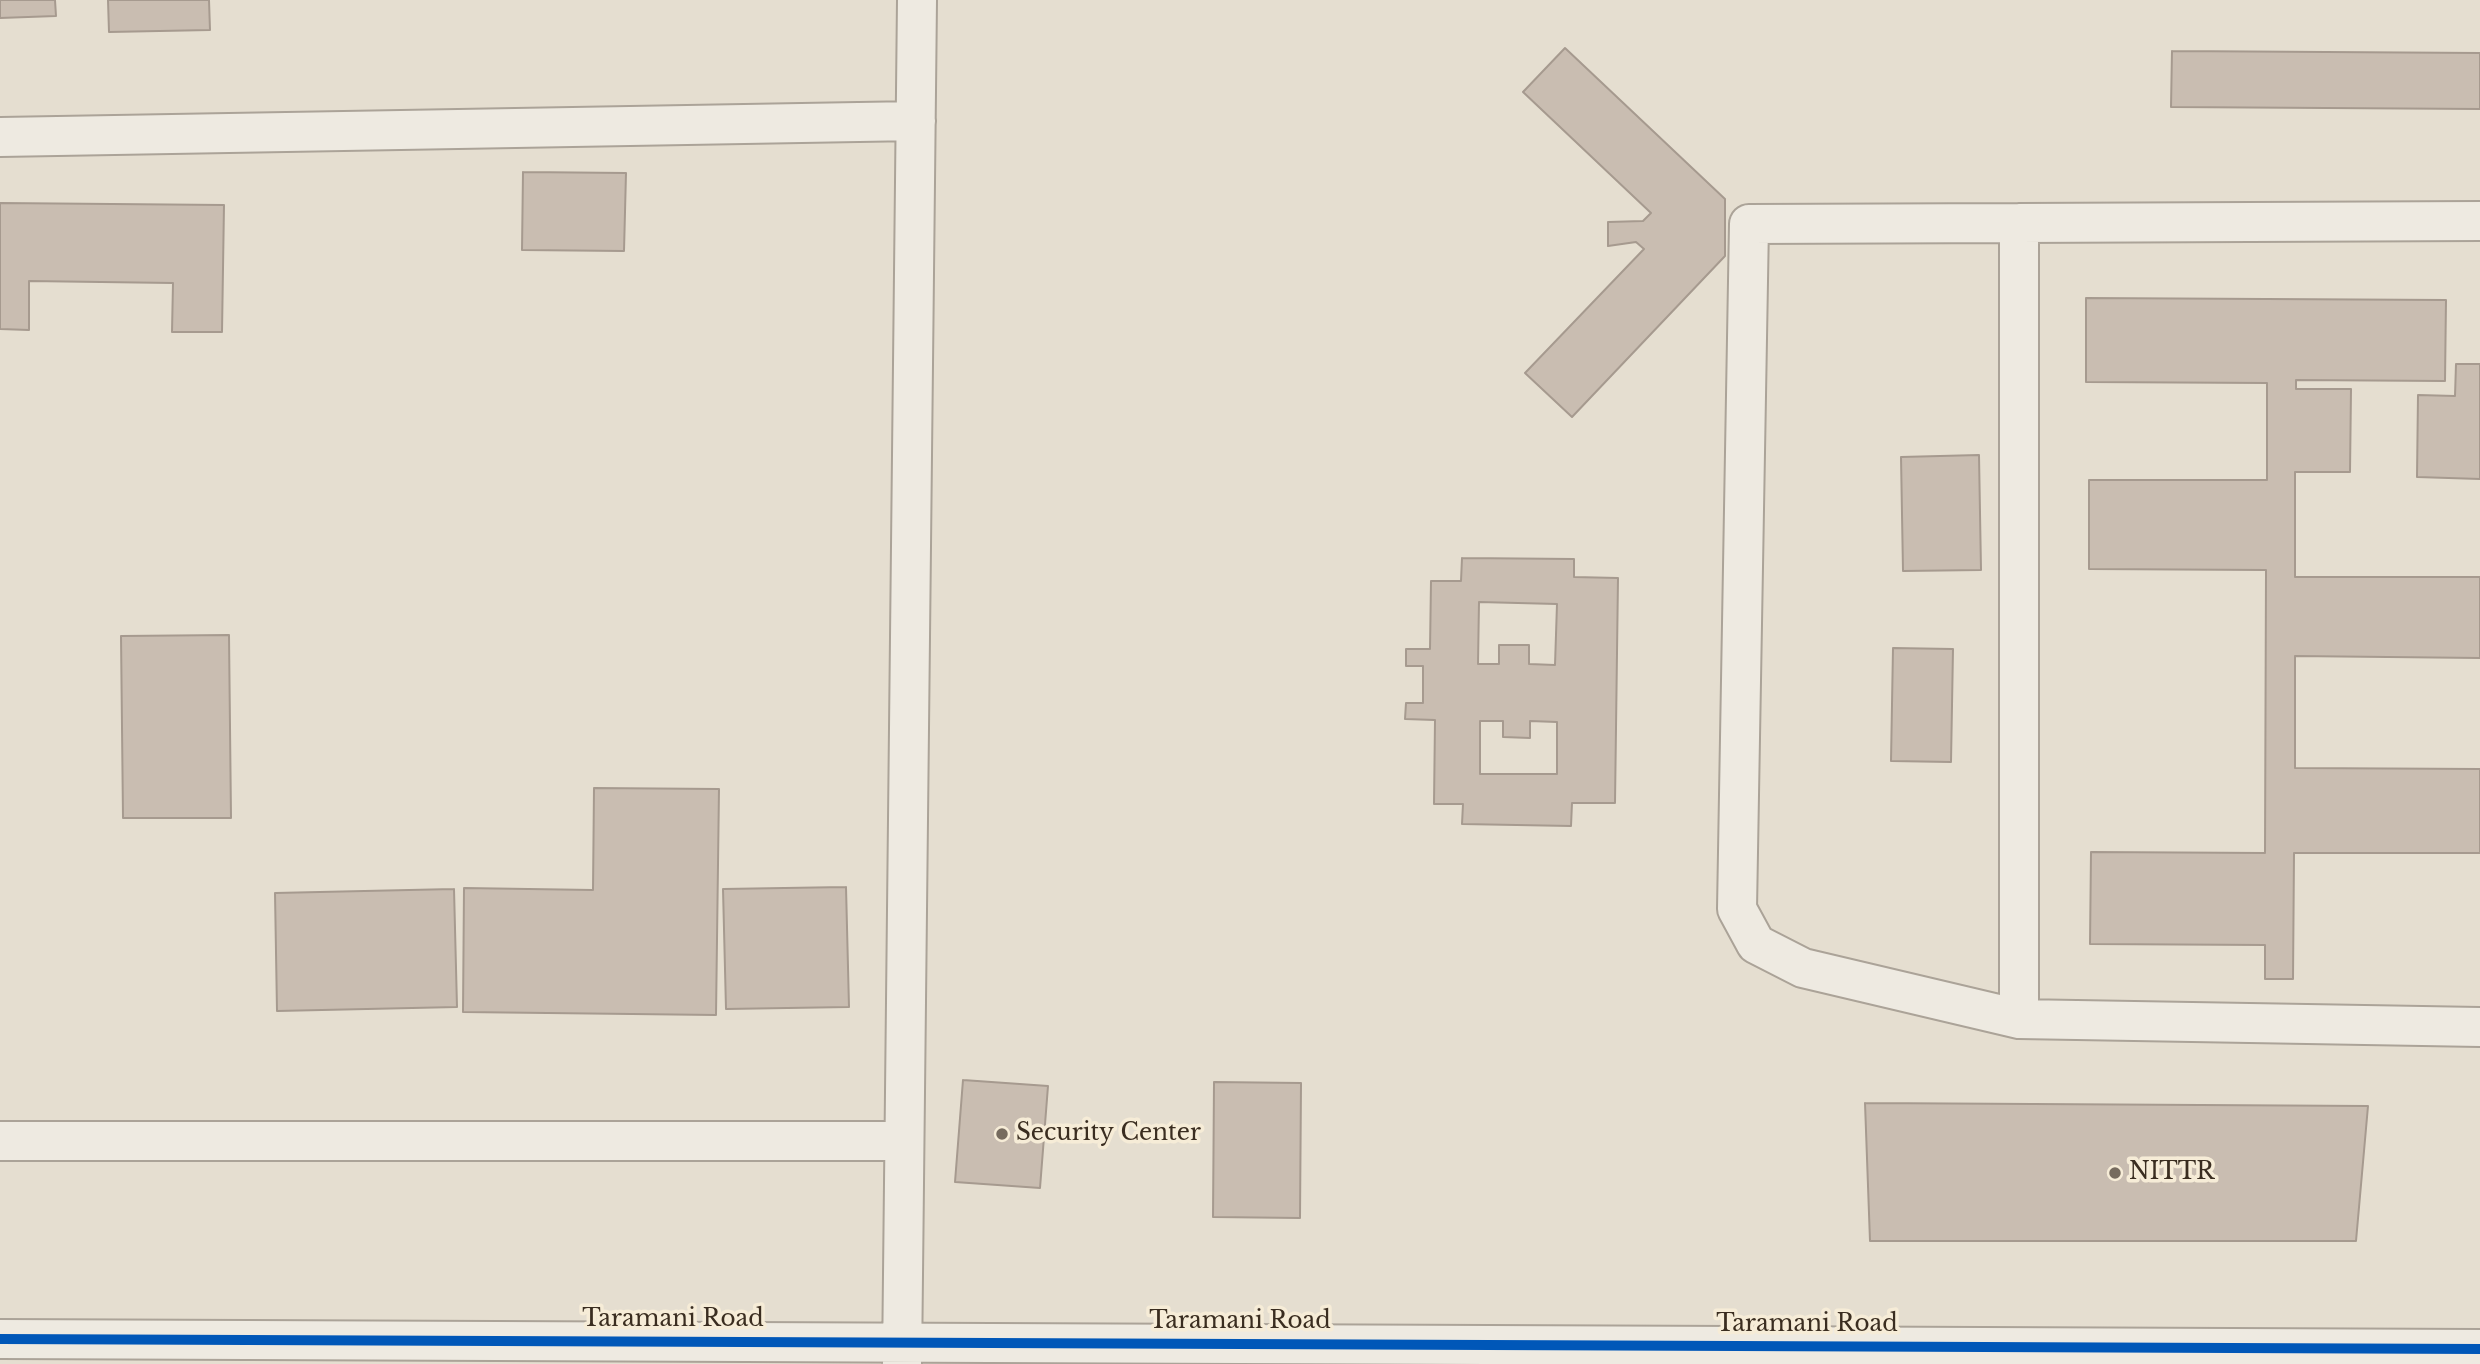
<!DOCTYPE html>
<html>
<head>
<meta charset="utf-8">
<style>
  body { margin:0 }
  canvas { display:block; background:#e5ded0 }
</style>
</head>
<body>
<canvas width="2480" height="1364"></canvas>
<script>
const ctx = document.querySelector('canvas').getContext('2d');
ctx.lineJoin = 'round';
function fill(path, color) {
  ctx.fillStyle = color;
  ctx.fill(path, 'evenodd');
}
function toPath(rows) {
  const path = new Path2D();
  for (const r of rows) {
    path.moveTo(r[0], r[1]);
    for (let i = 2; i < r.length; i += 2) path.lineTo(r[i], r[i + 1]);
  }
  return path;
}
function trace(path, color, width, dash) {
  ctx.strokeStyle = color;
  ctx.lineWidth = width;
  ctx.lineCap = dash ? 'butt' : 'round';
  ctx.setLineDash(dash || []);
  ctx.stroke(path);
}
function drawText(font, color, halo, rows, align = 'center') {
  ctx.font = font + ' "Libre Baskerville",serif';
  ctx.lineWidth = 7;
  ctx.setLineDash([]);
  ctx.textBaseline = 'middle';
  ctx.strokeStyle = halo;
  ctx.fillStyle = color;
  for (const [text, x, y, turn = 0] of rows) {
    ctx.save();
    ctx.translate(x, y);
    ctx.rotate((+turn || 0) * Math.PI / 180);
    ctx.textAlign = isNaN(turn) ? turn : align;
    if (halo) ctx.strokeText(text, 0, 0);
    ctx.fillText(text, 0, 0);
    ctx.restore();
  }
}
const building = toPath([
  [0,0,55,0,56,16,0,18,0,0],
  [108,0,209,0,210,30,109,32,108,0],
  [1565,48,1725,199,1725,256,1572,417,1525,373,1644,249,1636,242,1608,246,1608,222,1643,221,1651,213,1523,92,1565,48],
  [2172,51,2480,53,2480,109,2171,107,2172,51],
  [523,172,626,173,624,251,522,250,523,172],
  [0,203,224,205,222,332,172,332,173,283,29,281,29,330,0,329,0,203],
  [2086,298,2446,300,2445,381,2296,380,2296,389,2351,389,2350,472,2295,472,2295,577,2480,577,2480,658,2295,656,2295,768,2480,769,2480,853,2294,853,2293,979,2265,979,2265,945,2090,944,2091,852,2265,853,2266,570,2089,569,2089,480,2267,480,2267,383,2086,382,2086,298],
  [2456,364,2480,364,2480,479,2417,477,2418,395,2455,396,2456,364],
  [1979,455,1981,570,1903,571,1901,457,1979,455],
  [1462,558,1574,559,1574,577,1618,578,1615,803,1572,803,1571,826,1462,824,1463,804,1434,804,1435,720,1405,719,1406,703,1423,703,1423,666,1406,666,1406,649,1430,649,1431,581,1461,581,1462,558],
  [1479,602,1557,604,1555,665,1529,664,1529,645,1499,645,1499,664,1478,664,1479,602],
  [1480,721,1503,721,1503,737,1530,738,1530,721,1557,722,1557,774,1480,774,1480,721],
  [229,635,231,818,123,818,121,636,229,635],
  [1893,648,1953,649,1951,762,1891,761,1893,648],
  [594,788,719,789,716,1015,463,1012,464,888,593,890,594,788],
  [846,887,849,1007,726,1009,723,889,846,887],
  [454,889,457,1007,277,1011,275,893,454,889],
  [963,1080,1048,1086,1040,1188,955,1182,963,1080],
  [1214,1082,1301,1083,1300,1218,1213,1217,1214,1082],
  [1865,1103,2368,1106,2356,1241,1870,1241,1865,1103]
]);
fill(building, '#c9bdb1');
trace(building, '#a69a8f', 2);
const minor = toPath([
  [0,137,916,121],
  [2480,221,2019,223,2019,1019,2480,1027],
  [2019,223,1749,224,1737,909,1756,944,1803,968,2019,1019],
  [0,1141,903,1141],
  [0,1339,2480,1349],
  [902,1364,917,0]
]);
trace(minor, '#aba398', 42);
trace(minor, '#eeeae1', 38);
trace(toPath([
  [0,1339,2480,1349]
]), '#0057b8', 10);
for (const [x, y, r, color] of [
  [1002,1134,7,"#766b5e"],
  [2115,1173,7,"#766b5e"]
]) {
  const dot = new Path2D();
  dot.arc(x, y, r, 0, 2 * Math.PI);
  ctx.fillStyle = color;
  ctx.fill(dot);
  trace(dot, '#f6ecd7', 2.5);
}
drawText('23px', '#3a2d20', '#f6ecd7', [
  ["Security Center",1016,1134],
  ["NITTR",2129,1173]
], 'left');
drawText('23px', '#3a2d20', '#f6ecd7', [
  ["Taramani Road",673,1320],
  ["Taramani Road",1240,1322],
  ["Taramani Road",1807,1325]
]);
</script>
</body>
</html>
